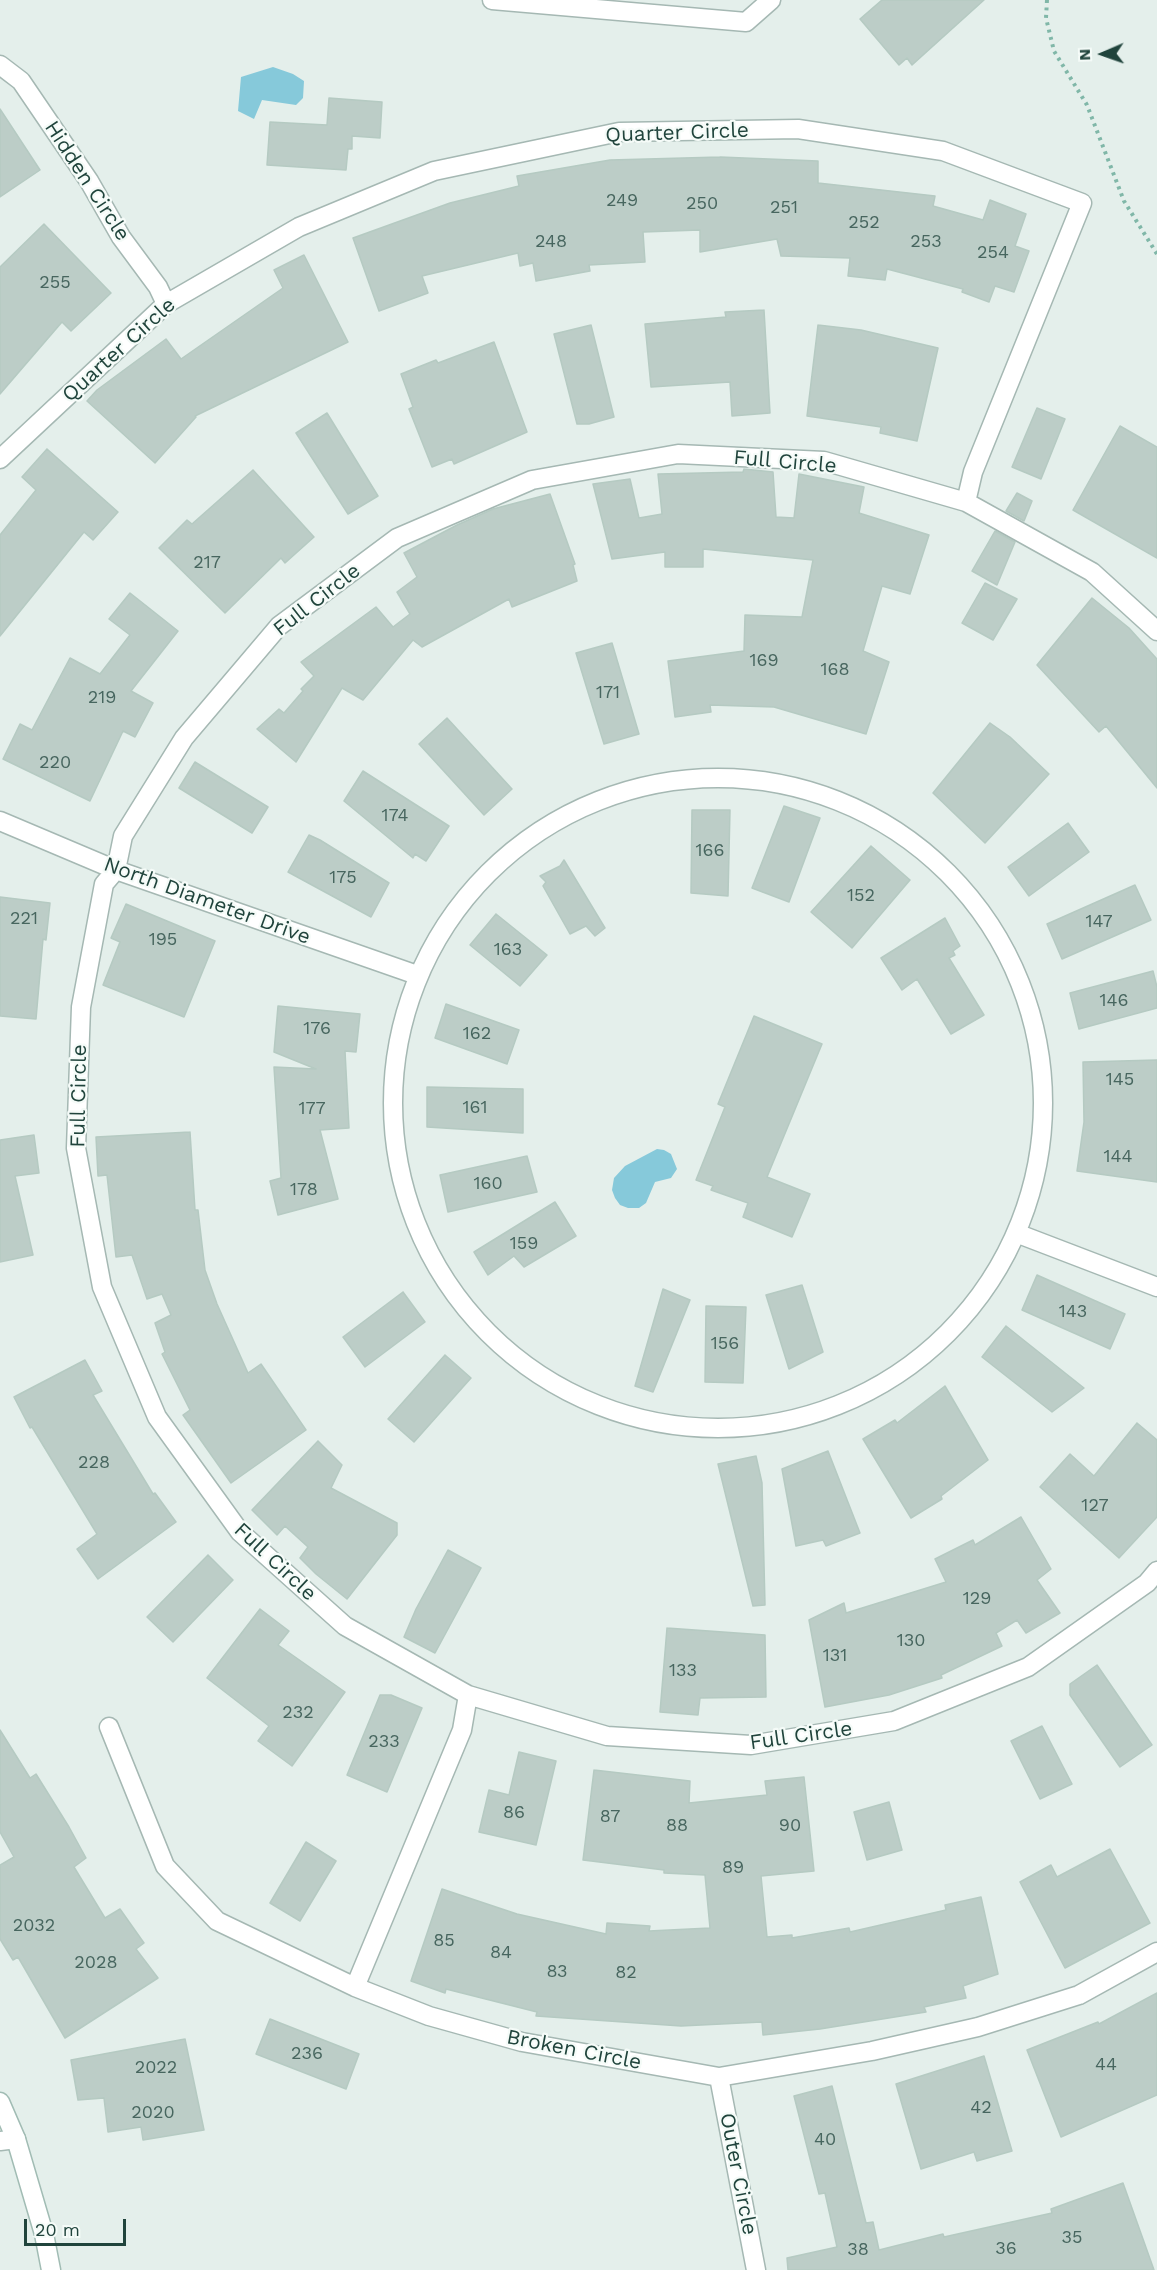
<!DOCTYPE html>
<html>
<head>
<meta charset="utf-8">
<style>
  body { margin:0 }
  #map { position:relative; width:1157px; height:2270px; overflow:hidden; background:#e4efeb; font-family:"Work Sans",sans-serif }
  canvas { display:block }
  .north { position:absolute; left:1073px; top:24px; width:60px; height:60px; -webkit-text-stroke:4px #f5fbf8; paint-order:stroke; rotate:268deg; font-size:16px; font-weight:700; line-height:24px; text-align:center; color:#20443c }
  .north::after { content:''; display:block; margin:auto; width:21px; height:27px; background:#20443c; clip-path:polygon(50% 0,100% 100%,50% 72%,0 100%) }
  .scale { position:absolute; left:24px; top:2219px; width:102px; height:27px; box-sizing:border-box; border:3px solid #20443c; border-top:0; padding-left:8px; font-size:18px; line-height:21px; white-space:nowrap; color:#20443c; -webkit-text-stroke:4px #f5fbf8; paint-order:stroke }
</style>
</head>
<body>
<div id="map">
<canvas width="1157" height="2270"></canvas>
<div class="north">N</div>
<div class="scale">20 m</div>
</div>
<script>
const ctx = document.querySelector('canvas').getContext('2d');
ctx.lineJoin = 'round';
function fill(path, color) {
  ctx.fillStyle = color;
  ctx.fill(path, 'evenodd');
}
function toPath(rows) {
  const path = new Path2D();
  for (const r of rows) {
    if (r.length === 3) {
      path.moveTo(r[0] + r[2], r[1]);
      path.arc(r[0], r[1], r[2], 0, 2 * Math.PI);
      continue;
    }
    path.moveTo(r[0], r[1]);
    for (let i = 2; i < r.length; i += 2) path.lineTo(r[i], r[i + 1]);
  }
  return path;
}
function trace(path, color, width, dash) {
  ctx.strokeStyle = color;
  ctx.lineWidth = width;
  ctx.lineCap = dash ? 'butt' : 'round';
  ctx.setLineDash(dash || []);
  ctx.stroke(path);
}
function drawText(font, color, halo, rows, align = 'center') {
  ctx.font = font + ' "Work Sans",sans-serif';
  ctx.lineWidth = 4.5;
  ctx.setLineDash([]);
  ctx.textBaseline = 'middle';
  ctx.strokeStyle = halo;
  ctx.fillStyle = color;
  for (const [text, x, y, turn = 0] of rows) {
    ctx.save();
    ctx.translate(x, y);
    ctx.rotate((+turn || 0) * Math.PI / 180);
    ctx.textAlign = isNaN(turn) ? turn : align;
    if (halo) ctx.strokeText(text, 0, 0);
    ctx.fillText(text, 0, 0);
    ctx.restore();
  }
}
fill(toPath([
  [273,67,293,74,304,81,303,98,296,105,262,100,254,119,238,111,241,77],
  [657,1149,664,1150,671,1154,677,1169,671,1178,655,1182,646,1203,639,1208,628,1208,620,1205,615,1198,612,1190,614,1178,625,1166]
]), '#86c9da');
const building = toPath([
  [882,0,984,0,912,65,907,58,899,65,860,19,882,0],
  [329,98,382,102,380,138,352,136,352,149,348,149,346,170,267,165,270,122,327,125,329,98],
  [0,109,40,170,0,197,0,109],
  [720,157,818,161,818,183,935,196,933,206,983,220,990,200,1026,214,1015,246,1029,251,1014,292,995,286,989,302,962,292,963,289,887,269,885,280,848,276,850,258,781,256,777,239,700,252,700,230,643,232,645,262,589,265,590,271,536,281,533,263,520,266,518,253,422,276,428,293,379,311,353,238,450,203,519,186,517,176,610,160,720,157],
  [44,224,111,293,71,331,62,322,0,394,0,267,44,224],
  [304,255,348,342,195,416,196,417,155,463,87,401,97,390,166,339,181,359,283,288,274,270,304,255],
  [764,310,770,413,732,416,730,382,651,387,645,324,726,317,725,312,764,310],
  [591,325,614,417,589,424,577,424,554,334,591,325],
  [818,325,861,330,938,348,917,441,880,433,881,427,807,416,818,325],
  [494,342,527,432,454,464,452,459,432,467,409,409,413,407,401,374,436,360,438,363,494,342],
  [1037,408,1065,419,1041,479,1012,467,1037,408],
  [327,413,378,496,348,514,296,433,327,413],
  [1120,426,1157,447,1157,558,1073,510,1120,426],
  [47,449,118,512,93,540,84,532,0,636,0,535,36,490,22,477,47,449],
  [744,469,773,472,776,517,794,518,799,474,864,487,859,513,929,535,910,594,882,586,863,651,889,662,866,734,774,707,710,705,711,712,675,717,668,661,744,651,745,615,802,617,813,560,703,549,703,567,665,567,665,552,612,559,593,484,630,479,639,518,662,514,658,474,743,472,744,469],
  [253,470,314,537,285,563,281,558,225,613,159,548,187,520,192,524,253,470],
  [1017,493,1032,501,1024,521,1006,511,1017,493],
  [550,494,575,564,573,565,577,581,512,607,509,599,422,647,413,640,363,700,342,688,296,762,257,729,279,709,284,713,303,691,301,689,314,676,301,662,376,607,393,627,410,614,397,592,417,577,404,553,457,525,493,509,550,494],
  [995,531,1015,542,997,585,972,571,995,531],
  [985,583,1017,599,993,640,962,623,985,583],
  [130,593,178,631,131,691,153,703,135,737,123,731,90,801,3,759,20,724,32,730,70,658,100,674,130,635,109,619,130,593],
  [1092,598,1129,628,1157,659,1157,788,1106,726,1099,732,1037,665,1092,598],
  [612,643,639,734,604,744,576,653,612,643],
  [447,718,512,789,484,815,419,744,447,718],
  [990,723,1010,737,1049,774,985,843,933,793,990,723],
  [195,762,268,807,252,833,179,788,195,762],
  [363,771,449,826,426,861,415,854,413,858,344,801,363,771],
  [784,806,820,818,789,902,752,888,784,806],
  [692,810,730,810,728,896,691,893,692,810],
  [1068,823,1089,852,1029,896,1008,867,1068,823],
  [309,835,320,840,389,883,371,917,288,872,309,835],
  [871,846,910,880,852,948,811,912,871,846],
  [564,860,605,928,595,936,586,926,570,934,543,886,546,882,540,876,560,866,564,860],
  [1135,885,1151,920,1062,959,1047,924,1135,885],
  [0,897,50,903,46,940,43,939,36,1019,0,1016,0,897],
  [126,904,215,941,184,1017,103,985,120,942,111,938,126,904],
  [496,914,547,955,520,986,470,945,496,914],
  [945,918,960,946,953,951,955,955,949,958,984,1015,951,1034,917,979,902,990,881,958,945,918],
  [1153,971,1157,987,1157,1008,1079,1029,1070,993,1153,971],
  [446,1004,519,1030,507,1064,435,1038,446,1004],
  [278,1006,360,1014,356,1052,345,1051,349,1128,320,1130,338,1199,278,1215,270,1181,281,1178,274,1067,316,1069,274,1052,278,1006],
  [754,1016,822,1044,767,1177,810,1194,792,1237,743,1217,748,1203,711,1190,713,1186,696,1180,725,1107,718,1104,754,1016],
  [1157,1060,1157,1182,1077,1171,1084,1122,1083,1062,1157,1060],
  [427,1087,523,1089,523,1133,427,1127,427,1087],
  [190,1132,195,1210,198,1210,205,1270,217,1304,248,1373,261,1364,306,1430,231,1483,183,1415,190,1410,162,1354,165,1352,155,1323,171,1315,162,1294,147,1299,132,1255,116,1257,107,1175,98,1176,96,1137,190,1132],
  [34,1135,39,1173,15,1176,33,1255,0,1262,0,1140,34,1135],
  [527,1156,537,1192,448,1212,440,1175,527,1156],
  [555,1202,576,1236,524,1267,514,1256,488,1275,474,1252,555,1202],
  [1037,1275,1125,1314,1110,1349,1022,1310,1037,1275],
  [802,1285,823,1352,789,1369,766,1295,802,1285],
  [663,1289,690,1300,653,1392,635,1386,663,1289],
  [403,1292,425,1322,365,1367,343,1337,403,1292],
  [706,1306,746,1307,743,1383,705,1382,706,1306],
  [1006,1326,1026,1342,1084,1388,1052,1412,982,1357,1006,1326],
  [445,1355,471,1378,414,1442,388,1419,445,1355],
  [85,1360,102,1391,93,1395,153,1494,155,1493,176,1522,98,1579,77,1549,97,1534,32,1427,30,1428,14,1397,85,1360],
  [945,1386,988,1460,941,1496,942,1499,911,1518,863,1439,895,1420,897,1423,945,1386],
  [1137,1423,1157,1440,1157,1517,1119,1558,1040,1487,1070,1454,1094,1476,1137,1423],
  [318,1441,342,1465,331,1488,397,1523,397,1535,347,1599,316,1574,300,1558,308,1547,285,1526,277,1535,252,1510,318,1441],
  [828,1451,860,1533,826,1546,823,1540,796,1546,782,1469,828,1451],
  [756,1456,762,1483,765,1605,753,1606,718,1464,756,1456],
  [1021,1517,1051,1569,1037,1580,1060,1613,1026,1633,1017,1620,996,1633,1002,1646,941,1675,942,1678,889,1695,825,1707,809,1620,844,1603,846,1613,946,1582,935,1559,973,1540,975,1545,1021,1517],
  [448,1550,481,1568,435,1653,404,1637,416,1609,448,1550],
  [208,1555,233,1580,173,1642,147,1617,208,1555],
  [260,1609,289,1631,278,1645,345,1692,292,1766,258,1741,269,1726,207,1678,260,1609],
  [667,1628,765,1635,766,1697,700,1698,698,1715,660,1712,667,1628],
  [1097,1665,1152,1745,1120,1767,1070,1695,1070,1684,1097,1665],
  [380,1695,391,1695,422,1708,387,1792,347,1775,380,1695],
  [1042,1726,1072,1784,1040,1799,1011,1741,1042,1726],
  [0,1730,30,1778,36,1774,69,1827,86,1858,74,1867,105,1918,120,1909,144,1943,136,1949,158,1978,65,2038,18,1957,13,1960,0,1939,0,1865,14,1857,0,1832,0,1730],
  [519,1752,556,1761,536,1845,479,1832,489,1790,509,1795,519,1752],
  [594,1770,690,1781,689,1803,767,1795,765,1781,804,1777,814,1871,761,1876,767,1937,792,1935,792,1938,849,1928,850,1932,946,1910,945,1905,981,1897,998,1974,963,1986,966,1998,924,2007,926,2012,820,2029,763,2035,762,2022,681,2026,536,2016,537,2012,446,1989,445,1993,411,1981,442,1889,517,1914,606,1934,607,1923,650,1926,649,1931,710,1928,705,1875,664,1873,664,1870,583,1860,594,1770],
  [889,1802,902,1850,867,1860,854,1812,889,1802],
  [306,1842,336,1861,300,1921,270,1903,306,1842],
  [1110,1849,1150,1923,1065,1968,1020,1882,1051,1865,1057,1877,1110,1849],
  [1157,1993,1157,2095,1061,2137,1027,2050,1098,2022,1099,2024,1157,1993],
  [270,2019,359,2054,346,2089,256,2054,270,2019],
  [185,2039,204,2130,143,2140,141,2127,108,2132,104,2098,78,2100,71,2060,185,2039],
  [984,2056,1012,2151,977,2161,974,2152,921,2169,896,2084,984,2056],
  [832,2086,866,2223,873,2222,879,2250,943,2234,944,2237,1052,2213,1051,2209,1123,2183,1154,2270,788,2270,787,2258,837,2247,825,2193,819,2194,794,2096,832,2086]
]);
fill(building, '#bccdc7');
trace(building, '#b5cac2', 1.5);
const lane = toPath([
  [492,0,746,22,771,0],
  [0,2141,16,2139]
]);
const street = toPath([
  [0,65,21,81,89,181,121,237,158,287,166,304],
  [0,459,166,304,299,227,434,171,619,132,798,129,943,151,1082,203,973,472,966,502],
  [1157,631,1092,572,966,502,824,461,678,454,532,480,397,538,279,626,184,738,123,836,116,870,104,884,81,1007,76,1148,102,1287,157,1417,240,1532,345,1626,468,1695,607,1736,751,1745,894,1721,1028,1667,1147,1583,1157,1571],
  [718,1103,325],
  [0,821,116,870,417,975],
  [1016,1233,1157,1287],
  [109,1727,165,1866,217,1921,355,1987,429,2016,522,2042,719,2077,872,2051,978,2027,1079,1995,1157,1952],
  [355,1987,462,1730,468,1695],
  [719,2077,756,2270]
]);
const secondary = toPath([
  [0,2102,16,2139,44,2234,51,2270]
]);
trace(lane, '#a5b8b3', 21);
trace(street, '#a5b8b3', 21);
trace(secondary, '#a1bcb4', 21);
trace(toPath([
  [1047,0,1046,18,1054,51,1087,105,1124,201,1157,254]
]), '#80b7a8', 4, [3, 4.5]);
trace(lane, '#fff', 18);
trace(street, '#fff', 18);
trace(secondary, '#fff', 18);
drawText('18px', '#47665f', null, [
  ["249",622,201],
  ["250",702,204],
  ["251",784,208],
  ["252",864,223],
  ["248",551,242],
  ["253",926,242],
  ["254",993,253],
  ["255",55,283],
  ["217",207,563],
  ["169",764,661],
  ["168",835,670],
  ["171",608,693],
  ["219",102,698],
  ["220",55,763],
  ["174",395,816],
  ["166",710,851],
  ["175",343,878],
  ["152",861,896],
  ["221",24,919],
  ["147",1099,922],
  ["195",163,940],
  ["163",508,950],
  ["146",1114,1001],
  ["176",317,1029],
  ["162",477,1034],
  ["145",1120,1080],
  ["161",475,1108],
  ["177",312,1109],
  ["144",1118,1157],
  ["160",488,1184],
  ["178",304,1190],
  ["159",524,1244],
  ["143",1073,1312],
  ["156",725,1344],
  ["228",94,1463],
  ["127",1095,1506],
  ["129",977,1599],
  ["130",911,1641],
  ["131",835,1656],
  ["133",683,1671],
  ["232",298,1713],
  ["233",384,1742],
  ["86",514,1813],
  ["87",610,1817],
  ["88",677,1826],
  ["90",790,1826],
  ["89",733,1868],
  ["2032",34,1926],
  ["85",444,1941],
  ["84",501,1953],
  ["2028",96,1963],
  ["83",557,1972],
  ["82",626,1973],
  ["236",307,2054],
  ["44",1106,2065],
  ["2022",156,2068],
  ["42",981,2108],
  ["2020",153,2113],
  ["40",825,2140],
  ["35",1072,2238],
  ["36",1006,2249],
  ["38",858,2250]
]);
drawText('21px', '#20443c', '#f5fbf8', [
  ["Quarter Circle",677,133,-2],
  ["Hidden Circle",87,181,57],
  ["Quarter Circle",119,350,-42],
  ["Full Circle",785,462,5],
  ["Full Circle",317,600,-38],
  ["North Diameter Drive",207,901,20],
  ["Full Circle",79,1096,-89],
  ["Full Circle",275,1562,43],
  ["Full Circle",801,1736,-8],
  ["Broken Circle",574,2050,11],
  ["Outer Circle",738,2174,79]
]);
</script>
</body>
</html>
